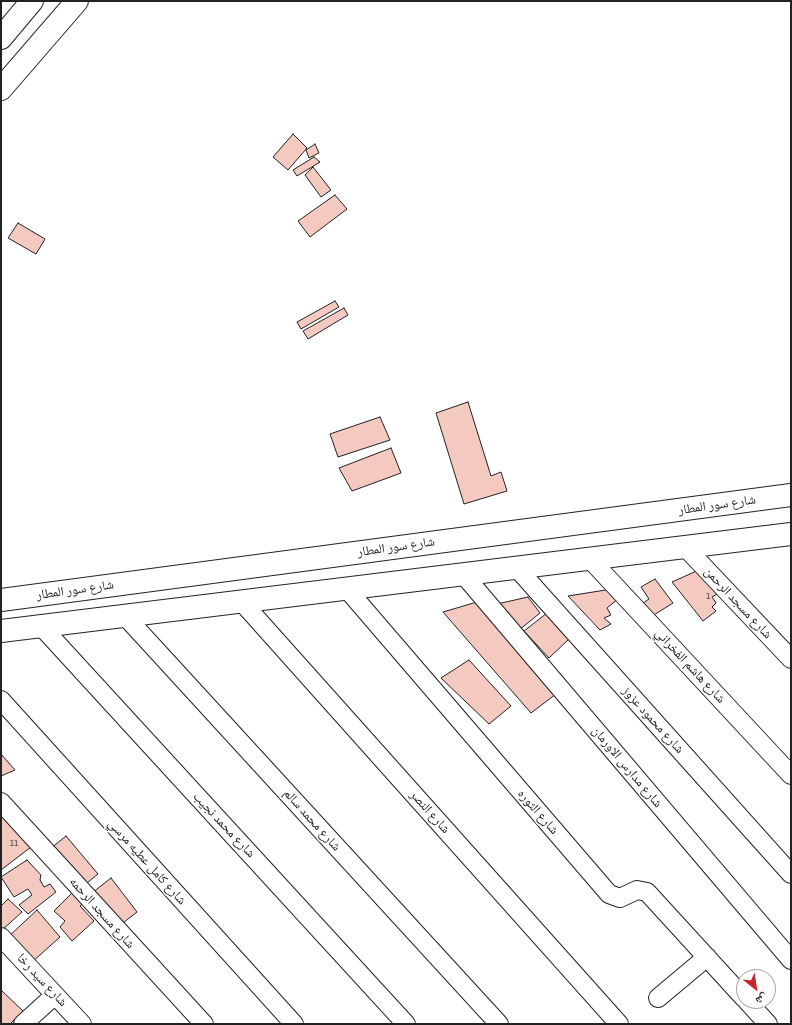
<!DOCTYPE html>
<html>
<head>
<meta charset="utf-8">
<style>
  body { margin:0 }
  #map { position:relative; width:792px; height:1025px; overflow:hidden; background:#fff; font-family:"Zilla Slab","Noto Naskh Arabic",serif }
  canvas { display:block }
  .frame { position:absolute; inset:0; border:2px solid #222; pointer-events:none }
  .north { position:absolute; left:736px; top:969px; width:40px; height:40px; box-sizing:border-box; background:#fff; border:1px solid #a7a7a7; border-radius:50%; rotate:150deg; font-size:11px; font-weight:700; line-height:16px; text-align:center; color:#222 }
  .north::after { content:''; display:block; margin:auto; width:14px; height:18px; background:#c62828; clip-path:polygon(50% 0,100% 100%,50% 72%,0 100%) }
</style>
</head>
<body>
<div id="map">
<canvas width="792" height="1025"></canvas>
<div class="frame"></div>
<div class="north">ش</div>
</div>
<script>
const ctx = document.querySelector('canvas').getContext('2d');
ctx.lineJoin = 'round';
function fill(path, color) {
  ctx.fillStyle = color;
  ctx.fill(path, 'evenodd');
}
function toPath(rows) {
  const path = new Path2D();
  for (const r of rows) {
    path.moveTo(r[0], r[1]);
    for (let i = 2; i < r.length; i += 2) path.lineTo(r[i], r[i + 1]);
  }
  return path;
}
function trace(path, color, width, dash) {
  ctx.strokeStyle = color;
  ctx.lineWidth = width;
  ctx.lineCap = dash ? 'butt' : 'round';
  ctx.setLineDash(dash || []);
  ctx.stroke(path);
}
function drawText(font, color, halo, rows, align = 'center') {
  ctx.font = font + ' "Zilla Slab","Noto Naskh Arabic",serif';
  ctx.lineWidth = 3;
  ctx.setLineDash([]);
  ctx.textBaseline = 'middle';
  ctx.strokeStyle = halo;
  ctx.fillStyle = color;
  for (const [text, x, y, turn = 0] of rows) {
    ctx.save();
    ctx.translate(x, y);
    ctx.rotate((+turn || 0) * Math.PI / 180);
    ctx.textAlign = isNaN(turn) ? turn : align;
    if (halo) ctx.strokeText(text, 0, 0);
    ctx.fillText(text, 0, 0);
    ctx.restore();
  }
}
const building = toPath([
  [293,134,307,148,288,170,273,157,293,134],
  [315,144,319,153,309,158,306,150,315,144],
  [314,157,320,162,297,176,293,170,314,157],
  [313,167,331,190,321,197,305,175,313,167],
  [335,195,347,209,310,237,298,221,335,195],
  [18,223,45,239,36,254,8,238,18,223],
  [335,301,339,307,301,329,297,322,335,301],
  [344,308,348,315,308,339,303,331,344,308],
  [468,402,491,476,501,472,507,491,464,504,436,413,468,402],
  [380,417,390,440,338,457,330,434,380,417],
  [391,448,401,473,352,491,339,468,391,448],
  [701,569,719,593,712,597,716,603,712,607,716,611,703,621,672,582,701,569],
  [655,579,673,603,649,618,640,605,649,599,641,587,655,579],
  [612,589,619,598,607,608,611,615,604,618,611,624,600,630,568,596,612,589],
  [528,597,540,613,519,630,497,604,528,597],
  [477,602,560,691,531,713,443,612,477,602],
  [547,613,569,639,549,658,524,631,547,613],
  [469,660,511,706,489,724,441,678,469,660],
  [1,754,15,770,1,776,1,754],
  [1,808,35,844,1,870,1,808],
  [66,836,98,874,82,887,50,849,66,836],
  [27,860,41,875,40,880,44,887,50,884,56,892,28,914,19,905,32,895,28,889,14,897,1,877,27,860],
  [111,878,137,912,119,926,92,893,111,878],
  [76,889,87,900,80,906,94,921,72,941,60,927,65,921,54,911,76,889],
  [8,899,22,912,1,931,1,906,8,899],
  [37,910,60,937,31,963,7,938,37,910],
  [1,990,23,1011,10,1024,1,1024,1,990]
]);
fill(building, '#f3c9c0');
trace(building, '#222', 1);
const minor = toPath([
  [685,547,791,659],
  [589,558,791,775],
  [515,566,791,874],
  [463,574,791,960],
  [346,588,609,894,620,898,637,890,647,892,744,998],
  [241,601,619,1024],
  [125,616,499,1024],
  [41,626,406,1024],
  [1,700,294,1024],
  [1,802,204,1024],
  [1,937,82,1024],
  [658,998,707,957],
  [747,1001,768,1024],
  [23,1024,55,995]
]);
const tertiary = toPath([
  [1,38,32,1],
  [1,89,77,1],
  [1,600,791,495],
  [1,631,791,534]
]);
trace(minor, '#222', 20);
trace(tertiary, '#222', 24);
trace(minor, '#fff', 18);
trace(tertiary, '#fff', 22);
drawText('11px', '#564c4a', null, [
  ["1",708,596],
  ["11",14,843]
]);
drawText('13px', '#222', '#fff', [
  ["شارع سور المطار",717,505,-8],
  ["شارع سور المطار",396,547,-8],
  ["شارع سور المطار",75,590,-8],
  ["شارع مسجد الرحمن",738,603,47],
  ["شارع هاشم الفخراني",690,666,47],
  ["شارع محمود عزوز",653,720,48],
  ["شارع مدارس الاورمان",627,767,50],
  ["شارع النصر",430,812,48],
  ["شارع الثوره",538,812,49],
  ["شارع محمد سالم",312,820,48],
  ["شارع محمد نجيب",224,825,47],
  ["شارع كامل عطيه مرسي",147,862,48],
  ["شارع مسجد الرحمه",102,913,48],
  ["شارع سيد رخا",42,980,47]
]);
</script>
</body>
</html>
